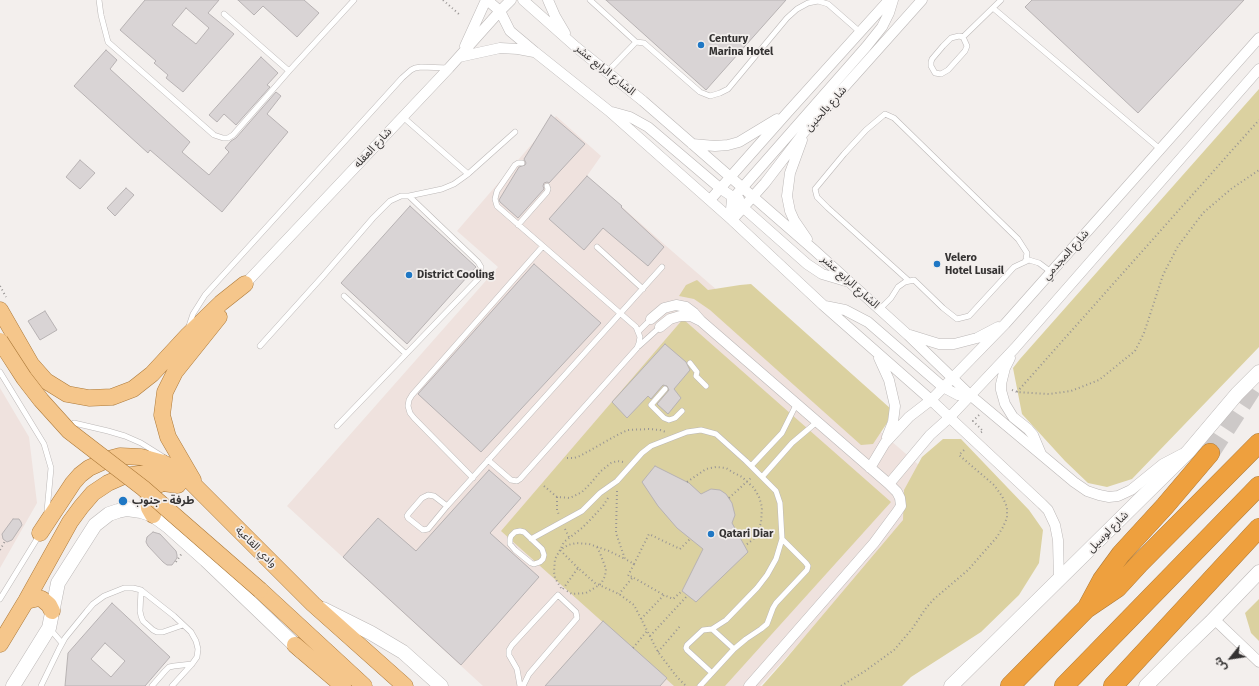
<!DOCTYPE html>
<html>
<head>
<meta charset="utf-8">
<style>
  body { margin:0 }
  #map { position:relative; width:1259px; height:686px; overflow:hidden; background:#f3efed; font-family:"Fira Sans","Noto Sans Arabic",sans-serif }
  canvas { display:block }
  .north { position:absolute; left:1211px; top:638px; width:40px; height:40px; -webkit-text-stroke:3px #f3efed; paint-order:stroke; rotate:240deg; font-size:11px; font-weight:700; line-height:16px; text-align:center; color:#343232 }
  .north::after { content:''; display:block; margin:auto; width:14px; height:18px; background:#343232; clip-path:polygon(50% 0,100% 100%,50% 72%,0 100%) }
</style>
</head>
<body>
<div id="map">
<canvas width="1259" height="686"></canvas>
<div class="north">ش</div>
</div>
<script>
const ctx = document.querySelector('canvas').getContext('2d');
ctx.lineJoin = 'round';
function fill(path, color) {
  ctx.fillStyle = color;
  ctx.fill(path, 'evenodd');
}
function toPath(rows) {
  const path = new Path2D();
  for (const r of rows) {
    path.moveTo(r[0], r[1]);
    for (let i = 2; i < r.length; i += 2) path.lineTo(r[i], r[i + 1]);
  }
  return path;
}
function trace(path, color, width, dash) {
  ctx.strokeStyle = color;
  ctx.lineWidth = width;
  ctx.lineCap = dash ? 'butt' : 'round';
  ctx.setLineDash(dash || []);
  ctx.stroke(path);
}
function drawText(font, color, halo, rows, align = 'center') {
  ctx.font = font + ' "Fira Sans","Noto Sans Arabic",sans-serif';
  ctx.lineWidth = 3.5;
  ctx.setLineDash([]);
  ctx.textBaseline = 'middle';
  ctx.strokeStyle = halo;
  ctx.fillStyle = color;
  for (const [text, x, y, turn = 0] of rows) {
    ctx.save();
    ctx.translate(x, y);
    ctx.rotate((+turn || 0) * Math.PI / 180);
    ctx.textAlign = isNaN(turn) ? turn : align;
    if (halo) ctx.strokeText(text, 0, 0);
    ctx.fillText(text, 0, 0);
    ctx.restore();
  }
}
fill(toPath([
  [556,116,601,156,587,176,665,245,943,486,760,686,483,686,287,506,498,267,457,231],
  [0,388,29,437,37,503,0,568]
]), '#efe2de');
fill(toPath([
  [1259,89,1259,347,1132,479,1107,487,1088,483,1065,461,1022,414,1013,368,1020,359],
  [697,280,708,290,740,285,751,284,891,409,887,423,873,444,861,445,710,310,694,299,679,296,686,285],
  [683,319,891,502,725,686,674,686,501,531],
  [943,439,961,439,1029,510,1043,530,1039,563,1019,595,981,632,911,677,902,686,762,686,784,661,903,520,904,490,922,457],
  [1259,599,1259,641,1251,633,1245,613]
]), '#dbd1a0');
const building = toPath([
  [145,0,219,0,208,13,234,34,183,92,166,78,168,75,154,63,156,61,120,30,145,0],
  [186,8,209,28,196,44,172,25,186,8],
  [238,0,304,0,319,13,297,37,263,6,254,15,238,0],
  [606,0,786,0,706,90,606,0],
  [1032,0,1244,0,1138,113,1025,7,1032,0],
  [106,50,117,60,110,69,190,142,182,152,209,175,229,152,225,148,231,141,236,138,276,92,281,96,267,114,288,132,222,212,150,150,148,153,74,86,106,50],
  [261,57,278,73,267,85,270,87,236,125,224,114,217,122,209,115,261,57],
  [551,115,585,144,549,183,547,182,544,183,543,186,544,189,518,218,500,202,499,200,519,167,525,165,526,163,524,159,551,115],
  [80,160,95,173,80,189,66,177,80,160],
  [587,176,622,206,621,207,664,247,648,266,603,228,584,250,549,219,587,176],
  [126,188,134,195,115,216,107,208,126,188],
  [410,206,476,267,407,344,341,283,410,206],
  [534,264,601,323,481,452,418,394,534,264],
  [45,311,57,330,40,340,28,321,45,311],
  [665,344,686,362,690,370,674,389,681,398,668,414,657,404,669,390,667,386,663,385,651,399,648,396,627,418,612,402,665,344],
  [655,466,689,483,701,494,711,489,720,490,726,494,732,503,735,515,732,523,748,552,696,602,682,591,703,549,677,528,658,506,642,482,655,466],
  [489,470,521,498,490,533,539,577,461,665,343,557,378,518,416,551,489,470],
  [13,519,19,519,21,522,22,525,12,540,7,542,3,539,2,534,13,519],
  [153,532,160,534,176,551,177,555,177,558,172,565,167,565,163,562,148,546,146,542,147,537,153,532],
  [112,603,170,657,145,686,65,686,68,653,112,603],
  [105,643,125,661,111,677,91,659,105,643],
  [603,621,667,678,660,686,545,686,603,621]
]);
fill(building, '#d9d4d5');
trace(building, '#b7b2b3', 1);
trace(toPath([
  [1210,453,1259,378]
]), '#cdc9c8', 19, [19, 10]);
const lane = toPath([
  [99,0,101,15,108,42,214,135,223,138,228,138,233,135,289,71,354,0],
  [590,0,636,42],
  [993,8,1160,149],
  [224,14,289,71],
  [963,37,967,46,965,51,948,70,941,74,935,73,931,66,931,62,932,59,943,46,951,38,959,36,963,37,1001,0],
  [607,72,636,42,644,43,700,92,710,96,720,93,728,89,787,18,797,9,808,3,818,1,828,4,860,32],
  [403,117,468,174],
  [409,196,442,189,454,184,468,174,515,132],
  [518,225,547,192,548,189,547,186],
  [597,247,643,289],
  [909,281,828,208,817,197,815,189,844,154,866,130,885,114,894,118,1018,239,1027,253,1026,259,1025,262],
  [344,296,406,354],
  [880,309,891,298,898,287,905,282,914,280,943,308,957,319,969,316,1014,267,1029,260,1039,263,1051,272],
  [189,326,193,314,205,295,402,78,411,70,415,68,421,67,448,68],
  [639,331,651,319],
  [260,346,323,276,373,218,390,201,401,196,409,196,478,262,481,267,481,273,479,278,337,426],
  [639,346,660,327],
  [690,363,697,372,696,376,706,386],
  [0,372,44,444,51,468,47,511],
  [665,389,651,405,664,418,669,420,675,418,682,411],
  [74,423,108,431,125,436,141,443,165,458],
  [488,460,511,480,517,481,520,479,637,348,639,343,640,337,636,327,497,206,495,199,497,191,515,165,518,163,522,163],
  [751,466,782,433,797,403],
  [762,477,792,443,818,421],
  [473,478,414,418,410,413,408,406,409,400,412,395,543,246],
  [428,495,434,496,447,506,428,529,423,530,408,518,407,516,409,513,422,498,428,495],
  [447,506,662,267],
  [520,531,524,532,542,549,544,555,543,559,540,562,534,564,531,563,515,550,510,544,510,539,511,536,515,532,520,531],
  [531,539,582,511,600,493,617,481,642,453,651,446,687,432,701,430,716,434,746,461,776,491,780,503,782,539,776,559,767,575,757,588,726,620,712,629,703,630,687,645,686,648,687,650,712,673],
  [141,590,140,611,141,616,143,621,153,630,157,632,163,632,183,625],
  [0,599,40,534],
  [50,629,62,643],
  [712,629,734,649],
  [41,686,59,649,65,638,87,611,93,604,104,596,124,588,133,588,141,590,174,616,191,632,196,641,198,649,197,657,192,664,172,686],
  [152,686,165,671,169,667,174,666,192,664],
  [520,686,517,669,509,655,509,650,512,645,558,595,576,612,577,618,529,674,523,686],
  [700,686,734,649,746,639,761,629,767,624,773,608,776,603,807,570,808,566,806,563,782,539]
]);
const street = toPath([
  [487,0,500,11,510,31,535,52,609,111,732,220,823,305,931,400,1042,504,1048,510,1055,525,1058,540,1059,580],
  [523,0,576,47,643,101,813,249,908,335,970,395,1074,482,1087,491,1099,495,1109,497,1118,496,1131,490,1163,464,1182,454],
  [548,0,555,16,565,33],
  [465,46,486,0],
  [459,57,500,48,518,49,534,52],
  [612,112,630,117,648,127,721,189,730,195,739,199],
  [802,140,790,173,787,196,790,211,794,220,807,239],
  [692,144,715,146,728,145,739,142,777,119],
  [710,200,787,113,889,0],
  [738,203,807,264,822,274,849,282],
  [732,220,765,183,805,131,922,0],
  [732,220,731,209,732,200,736,195,866,47,882,27,889,13,893,0],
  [245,284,449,68,500,11,511,0],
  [825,306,845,310,868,322,943,387,958,395,970,395],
  [651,319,664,308,676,305,686,307,694,313,701,321,889,484,897,492,900,498,901,506,897,512,874,543,749,686],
  [660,327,670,319,680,316,691,316,699,320],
  [910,335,939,344,954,344,977,338,998,327],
  [879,358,889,380,895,406,893,422,887,437],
  [1010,358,1005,368,1001,384,1001,390,1005,404,1013,417,1028,429,1033,435,1041,454],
  [870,468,885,443,909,417,931,400,1005,324,1259,38],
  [889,484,930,435,949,418,1015,348,1259,69],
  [1214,619,1259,662]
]);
const secondary = toPath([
  [323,609,371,633,403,652,441,686],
  [13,686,49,628,58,583,95,525,109,514,118,511,127,509,141,511,153,515,168,526,206,560,302,652],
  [951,686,1188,452,1237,394,1259,372],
  [1146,686,1183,649,1211,622,1259,572]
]);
const primary = toPath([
  [0,310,31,364,46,381,67,394,89,398,112,397,133,389,152,374,188,335,221,303,245,284],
  [193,480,168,437,162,415,165,392,175,372,219,317],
  [153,515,149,508,148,500,151,492,156,486,163,483,178,485],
  [40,533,73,483,80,475,89,468,109,459,120,456,141,457,163,463,173,468,191,482,313,604,405,686],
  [260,590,364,686],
  [26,601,39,598,42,599,49,605,52,611],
  [0,644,26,601,70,522,81,507,93,493,108,483,124,476,139,474,155,474,170,477,182,481],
  [295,645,343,686]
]);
const highway = toPath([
  [1088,606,1102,580,1121,554,1165,506,1210,453],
  [1010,686,1086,609,1117,588,1139,564,1259,443],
  [1064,686,1259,486],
  [1113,686,1259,528]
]);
trace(lane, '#bcb8b7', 6);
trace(street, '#bcb8b7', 11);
trace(secondary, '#bcb8b7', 15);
trace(primary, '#ad7a3a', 17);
trace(highway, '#ad7a3a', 20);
trace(toPath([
  [443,0,460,15],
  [0,286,6,297],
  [1012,390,1017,392,1049,394,1071,391,1099,380,1135,351,1144,333,1163,275,1178,246,1203,213,1231,189,1259,170],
  [1017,392,1259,120],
  [979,415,973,421,983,431,980,433],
  [567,458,574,458,580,456,619,434,628,430,649,429,660,430,666,432],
  [687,482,706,469,716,467,726,468,734,473,742,477,754,488,759,497,762,507,761,523,755,538,746,545],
  [544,486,557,497,570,498,582,492,590,484,601,471,611,463,617,461,623,462],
  [617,491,616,533,625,559,634,564,628,576,633,577,619,594],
  [557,497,557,510,559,515],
  [729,498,752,477],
  [565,529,569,537],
  [0,550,5,541],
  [176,562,182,553],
  [634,564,649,534,680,549,690,539],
  [578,568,560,550,564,542,582,528,590,520,603,506,608,498],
  [634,578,664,595],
  [561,588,555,578,554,572,555,559,560,550,568,545,576,543,589,544,609,551,625,559],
  [563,589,578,568,595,583,619,594,634,605,658,652,677,677,686,686],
  [567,591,572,594,586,593,601,584,605,576,606,569,600,553,597,547],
  [641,619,664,595,673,599,682,591],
  [650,636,687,596],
  [633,648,647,631],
  [658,652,681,625],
  [841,686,865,671,894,650,912,629,926,608,934,599,968,570,997,537,1003,527,1007,518,1007,507,1002,496,994,485,959,455,966,448]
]), '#989594', 2, [1, 3]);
trace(lane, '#fff', 5);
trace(street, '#fff', 10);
trace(secondary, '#fff', 14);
trace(primary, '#f5c68b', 16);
trace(highway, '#eea03e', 19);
const primaryBridge = toPath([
  [0,341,24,378,41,400,69,431,143,488,260,590]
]);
trace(primaryBridge, '#ad7a3a', 17, []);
trace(primaryBridge, '#f5c68b', 16);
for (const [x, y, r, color] of [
  [701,45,4,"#1f77c4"],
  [937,264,4,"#1f77c4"],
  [409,275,4,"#1f77c4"],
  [123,501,5,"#1f77c4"],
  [711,534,4,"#1f77c4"]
]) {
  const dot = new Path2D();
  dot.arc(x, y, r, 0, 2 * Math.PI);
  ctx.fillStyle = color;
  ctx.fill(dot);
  trace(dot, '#f3efed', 1.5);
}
drawText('bold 11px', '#343232', '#f3efed', [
  ["Century",709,39],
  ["Marina Hotel",709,52],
  ["Velero",945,258],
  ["Hotel Lusail",945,271],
  ["District Cooling",417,275],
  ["طرفة - جنوب",132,501],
  ["Qatari Diar",719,534]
], 'left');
drawText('11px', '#343232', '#f3efed', [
  ["الشارع الرابع عشر",605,70,39],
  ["شارع بالحنين",826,109,-48],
  ["شارع العقله",373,148,-47],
  ["شارع المجدمي",1066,255,-48],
  ["الشارع الرابع عشر",850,282,42],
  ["شارع لوسيل",1108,532,-45],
  ["وادي القاعية",256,547,45]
]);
</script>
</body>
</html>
